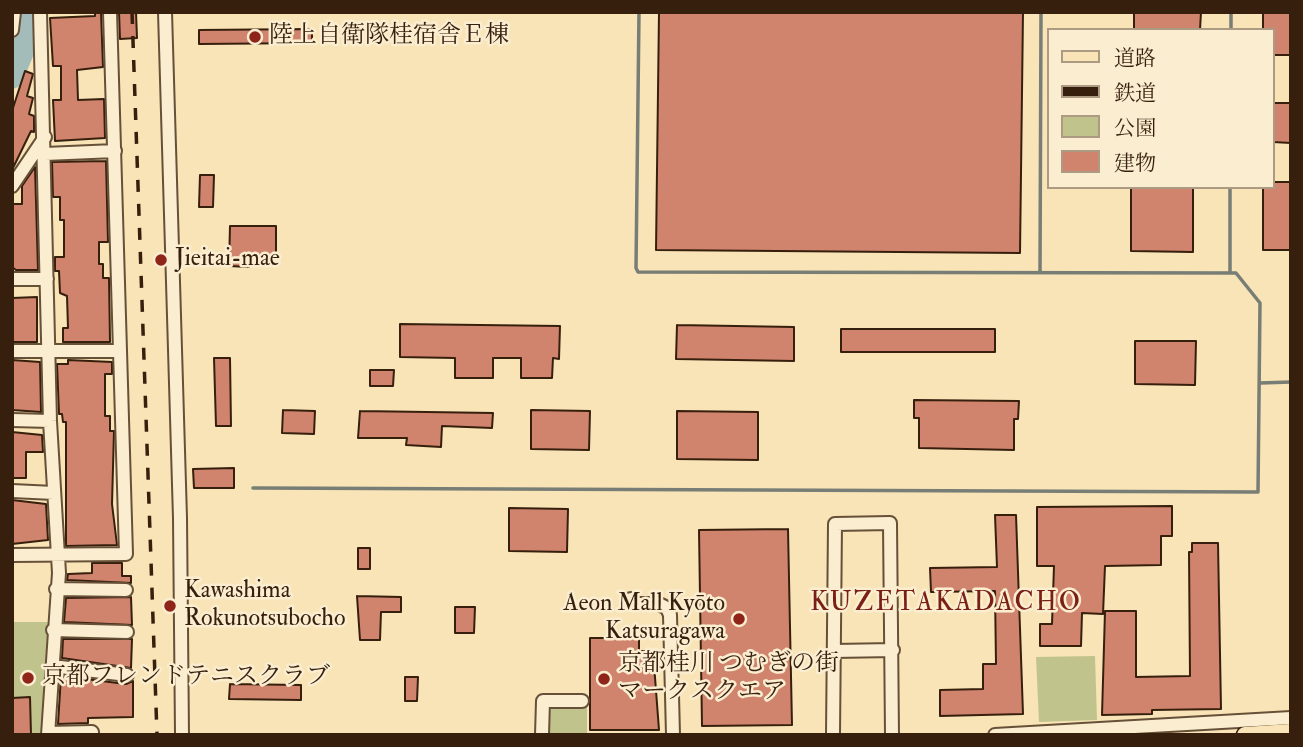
<!DOCTYPE html>
<html>
<head>
<meta charset="utf-8">
<style>
  body { margin:0 }
  #map { position:relative; width:1303px; height:747px; overflow:hidden; background:#f8e4b6; font-family:"IM FELL Double Pica","Noto Serif JP",serif }
  canvas { display:block }
  .frame { position:absolute; inset:0; border:14px solid #371f0e; pointer-events:none }
  .legend { position:absolute; left:1047px; top:28px; width:228px; height:161px; box-sizing:border-box; background:#faedd0; border:2px solid #ac9b82; margin:0; padding:9px 12px; list-style:none; font-size:21px; color:#371f0e }
  .legend li { display:flex; align-items:center; gap:14px; height:35px }
  .legend b { width:35px; border:2px solid #ac9b82 }
</style>
</head>
<body>
<div id="map">
<canvas width="1303" height="747"></canvas>
<div class="frame"></div>
<ul class="legend">
<li><b style="height:9px;background:#f8e4b6"></b>道路</li>
<li><b style="height:9px;background:#371f0e"></b>鉄道</li>
<li><b style="height:19px;background:#c0c38c"></b>公園</li>
<li><b style="height:19px;background:#d0846d"></b>建物</li>
</ul>
</div>
<script>
const ctx = document.querySelector('canvas').getContext('2d');
ctx.lineJoin = 'round';
function fill(path, color) {
  ctx.fillStyle = color;
  ctx.fill(path, 'evenodd');
}
function toPath(rows) {
  const path = new Path2D();
  for (const r of rows) {
    path.moveTo(r[0], r[1]);
    for (let i = 2; i < r.length; i += 2) path.lineTo(r[i], r[i + 1]);
  }
  return path;
}
function trace(path, color, width, dash) {
  ctx.strokeStyle = color;
  ctx.lineWidth = width;
  ctx.lineCap = dash ? 'butt' : 'round';
  ctx.setLineDash(dash || []);
  ctx.stroke(path);
}
function drawText(font, color, halo, rows, align = 'center') {
  ctx.font = font + ' "IM FELL Double Pica","Noto Serif JP",serif';
  ctx.lineWidth = 5;
  ctx.setLineDash([]);
  ctx.textBaseline = 'middle';
  ctx.strokeStyle = halo;
  ctx.fillStyle = color;
  for (const [text, x, y, turn = 0] of rows) {
    ctx.save();
    ctx.translate(x, y);
    ctx.rotate((+turn || 0) * Math.PI / 180);
    ctx.textAlign = isNaN(turn) ? turn : align;
    if (halo) ctx.strokeText(text, 0, 0);
    ctx.fillText(text, 0, 0);
    ctx.restore();
  }
}
fill(toPath([
  [12,622,48,622,41,735,12,735],
  [1095,656,1097,720,1039,722,1036,657],
  [554,706,587,706,587,735,547,735,547,713]
]), '#c0c38c');
trace(toPath([
  [1231,30,1231,12],
  [1040,273,1041,12],
  [1230,273,1230,187],
  [1260,383,1291,382],
  [253,488,1258,492,1260,303,1236,273,638,272,636,268,639,12]
]), '#787d75', 3.5);
trace(toPath([
  [12,77,22,53,27,12]
]), '#a3bcba', 23);
const building = toPath([
  [95,12,101,12,103,67,77,70,78,100,104,99,105,138,55,141,53,100,61,100,61,66,53,66,50,18,95,16,95,12],
  [119,12,136,12,137,38,120,39,119,12],
  [659,12,1023,12,1020,253,656,250,659,12],
  [1134,12,1201,12,1200,30,1134,30,1134,12],
  [1263,12,1291,12,1291,55,1273,55,1273,30,1263,30,1263,12],
  [312,29,312,43,199,44,199,30,312,29],
  [25,71,33,74,27,96,33,98,29,114,34,116,34,132,31,131,12,170,12,111,25,71],
  [1273,103,1291,103,1291,143,1273,142,1273,103],
  [106,161,108,242,99,242,99,264,103,264,103,278,109,278,110,342,63,342,63,328,68,328,67,296,60,293,59,271,55,271,55,257,64,257,64,220,60,220,60,197,53,197,52,162,106,161],
  [35,167,38,270,16,270,12,267,12,204,22,204,22,186,35,167],
  [200,175,214,175,213,207,199,207,200,175],
  [1273,182,1291,182,1291,250,1263,250,1263,187,1273,187,1273,182],
  [1131,187,1193,187,1193,252,1131,251,1131,187],
  [230,226,276,226,276,255,250,255,249,267,229,266,230,226],
  [37,297,37,342,12,342,12,298,37,297],
  [400,324,560,326,559,359,553,358,552,378,521,378,521,358,493,358,493,378,455,378,455,358,400,357,400,324],
  [677,325,794,327,794,361,676,359,677,325],
  [841,329,995,329,995,352,841,352,841,329],
  [1135,341,1196,341,1195,385,1135,384,1135,341],
  [214,358,230,358,231,426,216,426,214,358],
  [12,360,40,362,41,412,12,410,12,360],
  [68,360,112,362,112,374,105,374,105,416,110,416,110,431,114,431,112,504,117,545,66,546,66,422,63,422,62,414,59,414,57,364,68,364,68,360],
  [370,370,394,370,393,386,370,386,370,370],
  [914,400,1019,401,1018,419,1014,419,1014,450,919,448,919,418,914,418,914,400],
  [283,410,315,411,314,434,282,433,283,410],
  [531,410,590,411,589,450,531,449,531,410],
  [360,411,493,413,492,428,442,426,441,447,406,445,407,438,358,438,360,411],
  [677,411,758,412,758,460,677,459,677,411],
  [12,432,42,435,43,452,26,452,26,478,13,478,12,432],
  [234,468,234,488,194,488,193,469,234,468],
  [12,500,46,504,48,540,12,544,12,500],
  [1172,506,1172,536,1161,536,1161,565,1105,566,1103,614,1082,613,1081,646,1040,646,1040,624,1052,624,1054,566,1037,566,1037,507,1172,506],
  [509,508,568,509,567,552,509,551,509,508],
  [995,515,1016,515,1023,714,940,716,940,690,983,689,983,664,996,664,995,591,931,592,930,568,997,567,995,515],
  [788,529,792,725,702,726,699,530,788,529],
  [1192,543,1218,543,1221,709,1152,710,1152,714,1102,715,1105,611,1136,611,1136,677,1190,676,1189,552,1192,552,1192,543],
  [358,548,370,548,370,569,358,569,358,548],
  [92,563,122,563,122,576,131,576,131,583,67,580,68,574,92,573,92,563],
  [357,596,401,597,401,612,381,612,380,640,360,640,357,596],
  [131,597,132,625,64,622,66,598,131,597],
  [455,607,475,607,474,633,455,633,455,607],
  [622,636,639,636,639,651,653,651,659,730,590,730,590,638,622,638,622,636],
  [63,639,132,639,131,668,62,658,63,639],
  [61,676,126,684,133,681,133,717,88,718,88,723,58,724,61,676],
  [405,677,418,677,417,701,405,701,405,677],
  [230,684,301,685,301,700,229,699,230,684],
  [30,697,31,735,12,735,12,698,30,697]
]);
fill(building, '#d0846d');
trace(building, '#371f0e', 2);
const minor = toPath([
  [40,12,50,421,59,573,48,735],
  [165,12,180,518,182,735],
  [12,30,14,12],
  [45,154,115,151],
  [12,186,45,137],
  [12,279,47,279],
  [12,351,120,351],
  [12,420,50,421],
  [12,491,54,493],
  [12,555,126,554,110,12],
  [56,589,126,590],
  [631,599,636,604,659,604,667,608,670,615,673,735],
  [53,630,127,632],
  [834,651,893,650],
  [52,666,127,675],
  [48,733,92,732,92,735],
  [542,735,543,701,582,701],
  [833,735,835,524,890,523,892,735],
  [995,735,1291,718]
]);
const major = toPath([
  [1245,735,1291,732]
]);
trace(minor, '#675038', 16);
trace(major, '#371f0e', 19);
trace(minor, '#faedd0', 12);
trace(major, '#f8e4b6', 16);
trace(toPath([
  [132,12,157,735]
]), '#371f0e', 3.5, [12, 12]);
for (const [x, y, r, color] of [
  [255,37,7,"#8f2418"],
  [161,260,7,"#8f2418"],
  [170,606,7,"#8f2418"],
  [739,619,7,"#8f2418"],
  [28,678,7,"#8f2418"],
  [604,679,7,"#8f2418"]
]) {
  const dot = new Path2D();
  dot.arc(x, y, r, 0, 2 * Math.PI);
  ctx.fillStyle = color;
  ctx.fill(dot);
  trace(dot, '#faedd0', 2.5);
}
drawText('24px', '#371f0e', '#faedd0', [
  ["陸上自衛隊桂宿舎Ｅ棟",269,37],
  ["Jieitai-mae",175,260],
  ["Kawashima",184,592],
  ["Rokunotsubocho",184,620],
  ["Aeon Mall Kyōto",725,605,"right"],
  ["Katsuragawa",725,633,"right"],
  ["京都桂川 つむぎの街",618,665],
  ["マークスクエア",618,693],
  ["京都フレンドテニスクラブ",42,678]
], 'left');
ctx.letterSpacing = '2px';
drawText('26px', '#7a1f14', '#faedd0', [
  ["KUZETAKADACHO",946,604]
]);
ctx.letterSpacing = '0px';
</script>
</body>
</html>
